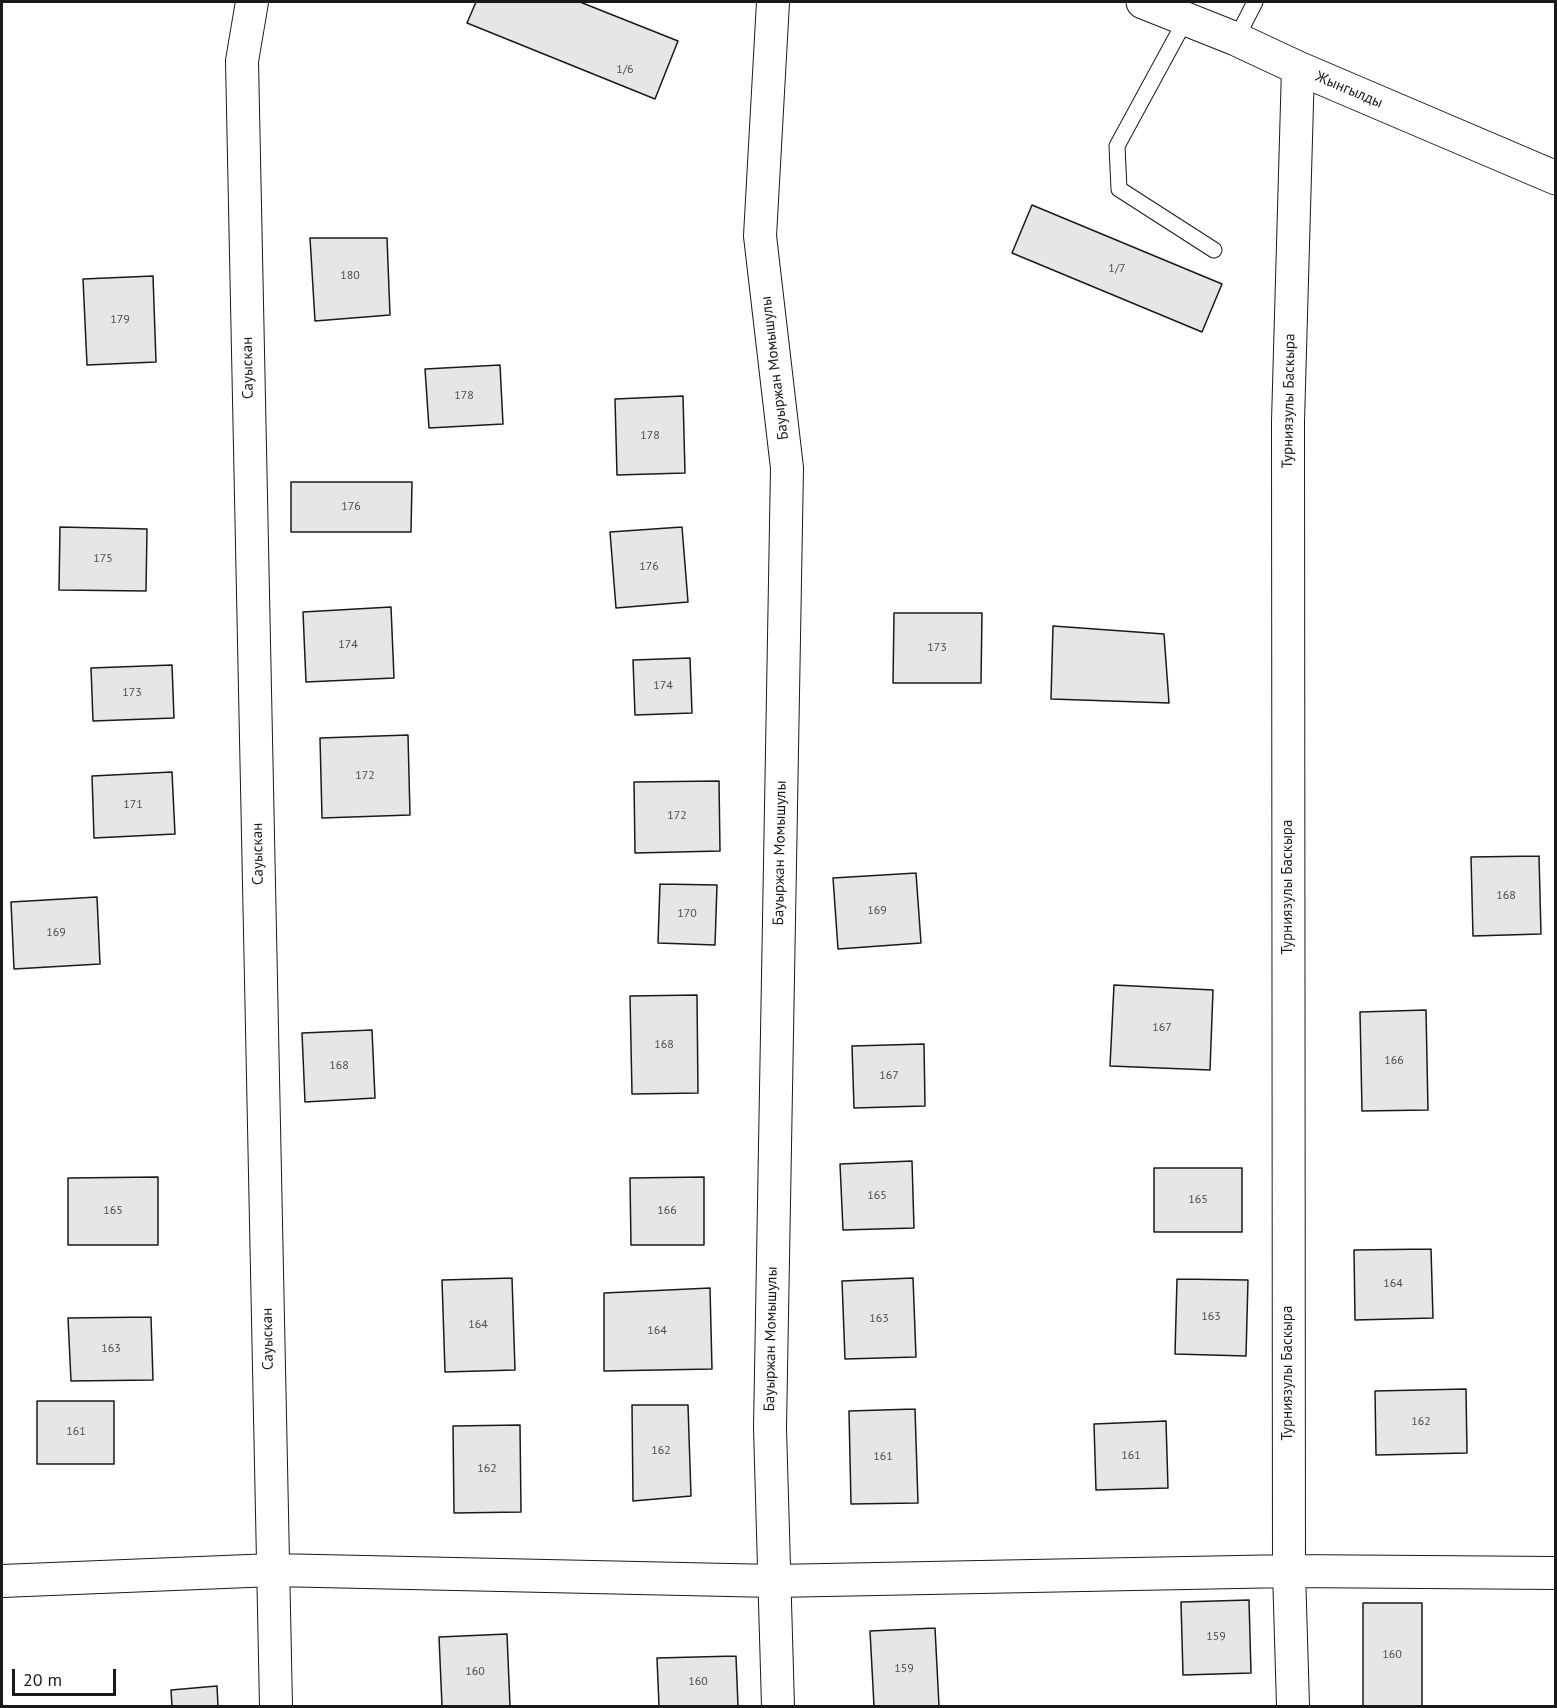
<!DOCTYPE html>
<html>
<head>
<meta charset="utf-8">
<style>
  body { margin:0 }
  #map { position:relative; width:1557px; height:1708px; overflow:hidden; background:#fff; font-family:"PT Sans",sans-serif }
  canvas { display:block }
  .frame { position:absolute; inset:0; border:3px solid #1a1a1a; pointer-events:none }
  .scale { position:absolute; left:12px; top:1669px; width:104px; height:27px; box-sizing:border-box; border:3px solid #1a1a1a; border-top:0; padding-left:8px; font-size:18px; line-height:21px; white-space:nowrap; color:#1a1a1a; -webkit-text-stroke:4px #fff; paint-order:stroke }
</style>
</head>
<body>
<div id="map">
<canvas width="1557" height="1708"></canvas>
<div class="frame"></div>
<div class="scale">20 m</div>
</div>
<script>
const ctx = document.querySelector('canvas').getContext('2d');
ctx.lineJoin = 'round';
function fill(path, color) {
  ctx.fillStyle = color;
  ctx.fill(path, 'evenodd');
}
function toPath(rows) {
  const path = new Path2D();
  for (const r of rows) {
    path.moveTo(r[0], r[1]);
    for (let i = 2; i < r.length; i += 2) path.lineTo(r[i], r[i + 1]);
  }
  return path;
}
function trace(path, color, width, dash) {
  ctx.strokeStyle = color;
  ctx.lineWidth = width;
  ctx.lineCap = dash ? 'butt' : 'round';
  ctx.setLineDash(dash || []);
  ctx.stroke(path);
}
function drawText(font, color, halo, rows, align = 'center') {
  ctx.font = font + ' "PT Sans",sans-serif';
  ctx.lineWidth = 4.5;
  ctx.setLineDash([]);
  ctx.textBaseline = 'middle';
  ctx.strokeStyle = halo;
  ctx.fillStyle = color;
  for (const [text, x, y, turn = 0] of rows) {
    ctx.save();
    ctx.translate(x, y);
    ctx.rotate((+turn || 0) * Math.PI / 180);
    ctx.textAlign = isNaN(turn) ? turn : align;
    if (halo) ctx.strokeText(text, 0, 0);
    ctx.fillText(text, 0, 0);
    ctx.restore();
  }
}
const building = toPath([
  [476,2,580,2,678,41,655,99,467,23,476,2],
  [1032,205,1222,284,1202,332,1012,253,1032,205],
  [310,238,387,238,390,315,315,321,310,238],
  [153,276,156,362,87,365,83,279,153,276],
  [500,365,503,424,429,428,425,369,500,365],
  [683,396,685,473,617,475,615,399,683,396],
  [291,482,412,482,411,532,291,532,291,482],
  [60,527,147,529,146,591,59,590,60,527],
  [682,527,688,602,616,608,610,532,682,527],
  [391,607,394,678,306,682,303,612,391,607],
  [894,613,982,613,981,683,893,683,894,613],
  [1053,626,1164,634,1169,703,1051,699,1053,626],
  [690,658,692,713,635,715,633,660,690,658],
  [172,665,174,718,93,721,91,668,172,665],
  [408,735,410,815,322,818,320,738,408,735],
  [172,772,175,834,94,838,92,776,172,772],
  [719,781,720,851,635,853,634,782,719,781],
  [1539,856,1541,934,1473,936,1471,857,1539,856],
  [916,873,921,943,838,949,833,878,916,873],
  [660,884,717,885,715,945,658,943,660,884],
  [97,897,100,964,14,969,11,902,97,897],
  [1114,985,1213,990,1210,1070,1110,1066,1114,985],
  [697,995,698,1093,632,1094,630,996,697,995],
  [1426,1010,1428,1110,1362,1111,1360,1012,1426,1010],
  [372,1030,375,1098,305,1102,302,1033,372,1030],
  [924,1044,925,1106,854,1108,852,1046,924,1044],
  [912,1161,914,1228,843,1230,840,1164,912,1161],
  [1154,1168,1242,1168,1242,1232,1154,1232,1154,1168],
  [158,1177,158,1245,68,1245,68,1178,158,1177],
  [704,1177,704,1245,631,1245,630,1178,704,1177],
  [1431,1249,1433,1318,1355,1320,1354,1250,1431,1249],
  [512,1278,515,1370,445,1372,442,1280,512,1278],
  [913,1278,916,1357,845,1359,842,1281,913,1278],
  [1177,1279,1248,1280,1246,1356,1175,1354,1177,1279],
  [710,1288,712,1369,604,1371,604,1293,710,1288],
  [151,1317,153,1380,71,1381,68,1318,151,1317],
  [1466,1389,1467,1453,1376,1455,1375,1391,1466,1389],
  [37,1401,114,1401,114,1464,37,1464,37,1401],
  [632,1405,688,1405,691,1496,633,1501,632,1405],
  [915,1409,918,1503,851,1504,849,1411,915,1409],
  [1166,1421,1168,1488,1096,1490,1094,1424,1166,1421],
  [520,1425,521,1512,454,1513,453,1426,520,1425],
  [1249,1600,1251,1673,1183,1675,1181,1602,1249,1600],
  [1363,1603,1422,1603,1422,1706,1363,1706,1363,1603],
  [935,1628,939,1706,874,1706,870,1631,935,1628],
  [507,1634,510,1706,442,1706,439,1637,507,1634],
  [736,1656,738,1706,659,1706,657,1658,736,1656],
  [217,1686,218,1706,172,1706,171,1690,217,1686]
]);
fill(building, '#e6e6e6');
trace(building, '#1a1a1a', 1.5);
const service = toPath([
  [1186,19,1117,146,1119,189,1214,250],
  [1236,39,1255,2]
]);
const minor = toPath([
  [252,2,242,61,276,1706],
  [773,2,760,236,787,468,770,1428,778,1706],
  [2,1581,273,1570,774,1581,1289,1571,1556,1573],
  [1293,1706,1289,1571,1288,421,1298,68]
]);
const tertiary = toPath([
  [1143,2,1236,39,1298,68,1556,178]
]);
trace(service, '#1a1a1a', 17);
trace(minor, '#1a1a1a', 34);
trace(tertiary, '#1a1a1a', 35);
trace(service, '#fff', 15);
trace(minor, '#fff', 32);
trace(tertiary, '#fff', 33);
drawText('12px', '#4d4d4d', null, [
  ["1/6",625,70],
  ["1/7",1117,269],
  ["180",350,276],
  ["179",120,320],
  ["178",464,396],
  ["178",650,436],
  ["176",351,507],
  ["175",103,559],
  ["176",649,567],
  ["174",348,645],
  ["173",937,648],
  ["174",663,686],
  ["173",132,693],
  ["172",365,776],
  ["171",133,805],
  ["172",677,816],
  ["168",1506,896],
  ["169",877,911],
  ["170",687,914],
  ["169",56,933],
  ["167",1162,1028],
  ["168",664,1045],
  ["166",1394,1061],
  ["168",339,1066],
  ["167",889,1076],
  ["165",877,1196],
  ["165",1198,1200],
  ["165",113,1211],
  ["166",667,1211],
  ["164",1393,1284],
  ["163",1211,1317],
  ["163",879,1319],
  ["164",478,1325],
  ["164",657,1331],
  ["163",111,1349],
  ["162",1421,1422],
  ["161",76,1432],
  ["162",661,1451],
  ["161",1131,1456],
  ["161",883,1457],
  ["162",487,1469],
  ["159",1216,1637],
  ["160",1392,1655],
  ["159",904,1669],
  ["160",475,1672],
  ["160",698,1682]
]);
drawText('15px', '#1a1a1a', '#fff', [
  ["Жынгылды",1349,90,23],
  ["Сауыскан",248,368,-91],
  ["Бауыржан Момышулы",775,368,-97],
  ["Турниязулы Баскыра",1289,401,-89],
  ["Бауыржан Момышулы",780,853,-89],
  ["Сауыскан",258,854,-91],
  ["Турниязулы Баскыра",1288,887,-90],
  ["Сауыскан",268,1339,-91],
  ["Бауыржан Момышулы",771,1339,-89],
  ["Турниязулы Баскыра",1288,1373,-90]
]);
</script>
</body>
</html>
